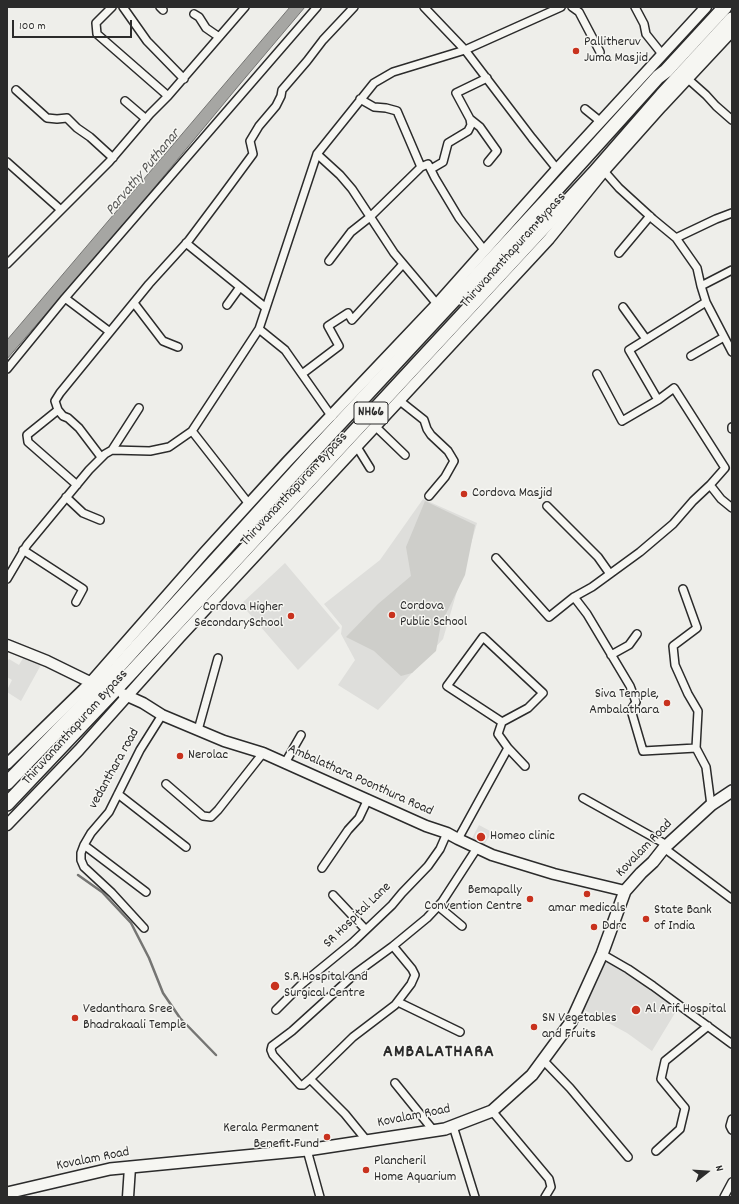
<!DOCTYPE html>
<html>
<head>
<meta charset="utf-8">
<style>
  body { margin:0 }
  #map { position:relative; width:739px; height:1204px; overflow:hidden; background:#eeeeea; font-family:Dekko,sans-serif }
  canvas { display:block }
  .frame { position:absolute; inset:0; border:8px solid #2b2b2b; pointer-events:none }
  .north { position:absolute; left:687px; top:1152px; width:40px; height:40px; -webkit-text-stroke:3px #f6f6f2; paint-order:stroke; rotate:73deg; font-size:11px; font-weight:700; line-height:16px; text-align:center; color:#2b2b2b }
  .north::after { content:''; display:block; margin:auto; width:14px; height:18px; background:#2b2b2b; clip-path:polygon(50% 0,100% 100%,50% 72%,0 100%) }
  .scale { position:absolute; left:12px; top:20px; width:120px; height:18px; box-sizing:border-box; border:2px solid #2b2b2b; border-top:0; padding-left:5px; font-size:12px; line-height:14px; white-space:nowrap; color:#2b2b2b; -webkit-text-stroke:3px #f6f6f2; paint-order:stroke }
</style>
</head>
<body>
<div id="map">
<canvas width="739" height="1204"></canvas>
<div class="frame"></div>
<div class="north">N</div>
<div class="scale">100 m</div>
</div>
<script>
const ctx = document.querySelector('canvas').getContext('2d');
ctx.lineJoin = 'round';
function fill(path, color) {
  ctx.fillStyle = color;
  ctx.fill(path, 'evenodd');
}
function toPath(rows) {
  const path = new Path2D();
  for (const r of rows) {
    path.moveTo(r[0], r[1]);
    for (let i = 2; i < r.length; i += 2) path.lineTo(r[i], r[i + 1]);
  }
  return path;
}
function trace(path, color, width, dash) {
  ctx.strokeStyle = color;
  ctx.lineWidth = width;
  ctx.lineCap = dash ? 'butt' : 'round';
  ctx.setLineDash(dash || []);
  ctx.stroke(path);
}
function drawText(font, color, halo, rows, align = 'center') {
  ctx.font = font + ' Dekko,sans-serif';
  ctx.lineWidth = 3;
  ctx.setLineDash([]);
  ctx.textBaseline = 'middle';
  ctx.strokeStyle = halo;
  ctx.fillStyle = color;
  for (const [text, x, y, turn = 0] of rows) {
    ctx.save();
    ctx.translate(x, y);
    ctx.rotate((+turn || 0) * Math.PI / 180);
    ctx.textAlign = isNaN(turn) ? turn : align;
    if (halo) ctx.strokeText(text, 0, 0);
    ctx.fillText(text, 0, 0);
    ctx.restore();
  }
}
fill(toPath([
  [423,499,477,523,443,639,378,710,338,685,355,660,341,634,342,626,324,604,380,560],
  [285,563,340,628,298,670,241,604],
  [26,653,42,663,21,701,7,692,7,690,12,680,7,677,7,662,9,659,19,665],
  [479,825,492,832,482,848,470,842],
  [607,957,628,971,656,984,679,1000,678,1008,652,1051,627,1033,579,1007]
]), '#dededb');
fill(toPath([
  [425,501,475,525,465,575,441,624,436,651,412,673,401,676,374,651,346,637,378,604,411,576,406,547]
]), '#cececa');
const water = toPath([
  [290,7,305,7,240,84,149,194,7,359,7,340,290,7]
]);
fill(water, '#a6a6a3');
trace(water, '#757573', 1);
trace(toPath([
  [78,875,102,892,131,923,149,958,163,993,180,1018,216,1055]
]), '#757573', 2.5);
const street = toPath([
  [112,7,96,23,97,34,168,96],
  [123,7,147,41,184,79],
  [160,7,163,10],
  [424,7,465,50,532,138,557,169],
  [572,7,579,12,600,52],
  [635,7,644,24,646,34,662,54],
  [194,14,199,17,206,28,219,37],
  [688,79,706,95,716,106,732,120],
  [16,90,47,118,57,119,67,118,77,128,90,137,113,158],
  [360,99,374,107,386,108,397,111,421,167,428,164,435,178,459,218,485,251],
  [125,101,146,119],
  [585,109,601,122],
  [470,119,480,127,497,151,488,162],
  [317,154,340,175,352,189,394,253,437,304],
  [7,162,61,210],
  [431,169,443,162,448,143,468,131,471,125,470,119,456,93,487,78],
  [604,171,619,188,653,219,676,238,697,268,701,286,732,270],
  [676,238,716,219,732,213],
  [186,243,266,308],
  [619,253,650,216],
  [329,261,351,232,370,217,421,167],
  [7,264,109,162,150,114,168,96,245,7],
  [701,286,706,302,732,352],
  [65,298,110,332],
  [134,303,163,341,178,347],
  [227,305,240,287],
  [623,307,646,339],
  [259,329,285,350,332,417],
  [691,356,724,337],
  [7,369,65,298,317,7],
  [302,374,339,346,328,326,348,313,352,320,403,264],
  [597,374,622,421,658,400,674,388,725,468,710,485],
  [658,400,629,350,706,302],
  [400,401,424,420,427,429,431,435,448,451,454,461,445,477,429,496],
  [58,410,27,435,28,442,77,485],
  [376,427,405,455],
  [732,427,732,429],
  [192,431,249,504],
  [357,447,370,468],
  [112,450,139,408],
  [101,457,79,428,68,418,63,416,58,410,55,401,60,393,149,284,189,240,222,196,253,154,250,141,259,126,276,106,281,96,282,90,307,61,323,40,354,7],
  [66,497,83,513,100,520],
  [547,506,598,557,610,574],
  [23,550,83,589,76,602],
  [496,558,549,617,574,597],
  [7,579,27,545,89,470,105,454,112,450,150,451,169,447,192,431,259,329,317,154,374,83,393,72,465,50,561,7],
  [683,589,697,628,673,646,675,665,688,694,698,711,696,748,706,767,711,805],
  [611,655,629,645,637,634],
  [502,722,528,708,543,693,483,637,447,686,502,722,498,734,508,748],
  [198,730,218,658],
  [696,748,643,751,631,710,636,702,630,686,587,614,574,597,592,587,640,552,673,524,693,501,710,485,721,499,732,508],
  [285,763,301,735],
  [166,784,203,816,211,817,218,810,263,753],
  [118,794,186,847],
  [583,798,667,845],
  [458,839,508,748,525,766],
  [84,845,146,892],
  [664,848,732,899],
  [322,868,348,830,359,818,368,799],
  [333,895,365,929],
  [438,906,462,926],
  [144,928,112,893,84,867,81,860,81,853,84,845,91,833,109,812,140,750,162,715],
  [602,954,628,969,653,986,732,1044],
  [398,1002,460,1032],
  [276,1010,302,984,352,943,392,905,402,893,428,866,440,849,447,833],
  [543,1060,570,1088,628,1157],
  [310,1079,303,1085,300,1085,273,1055,271,1050,272,1046,292,1031,356,973,393,946],
  [395,1083,433,1130],
  [492,1111,549,1179,551,1187,545,1197],
  [732,1119,730,1126,732,1130],
  [453,1126,475,1197],
  [367,1141,345,1114,310,1079,353,1037,395,1005,411,984,415,975,412,969,393,946,427,918,442,902,477,848],
  [307,1150,320,1197],
  [656,1151,680,1129,685,1108,661,1079,665,1061,708,1026],
  [724,1197,732,1182]
]);
const secondary = toPath([
  [7,645,47,661,94,684],
  [123,694,143,703,162,715,224,741,263,753,426,826,447,833,458,839,492,855,554,874,625,891],
  [7,764,90,683,204,553,287,462,437,304,557,169,706,7],
  [7,825,79,750,180,637,549,239,604,171,661,107,732,31],
  [128,1197,130,1167]
]);
const primary = toPath([
  [7,1193,110,1169,307,1150,445,1129,492,1111,532,1075,571,1022,602,954,625,891,641,873,653,862,664,848,711,805,732,791]
]);
const highway = toPath([
  [7,783,101,686,315,450,545,202,658,77,666,71,725,7],
  [7,804,114,691,594,173,662,95,732,19]
]);
trace(street, '#2b2b2b', 10);
trace(secondary, '#2b2b2b', 13);
trace(primary, '#2b2b2b', 14);
trace(highway, '#2b2b2b', 16);
trace(street, '#f6f6f2', 7);
trace(secondary, '#f6f6f2', 10);
trace(primary, '#f6f6f2', 11);
trace(highway, '#f6f6f2', 13);
for (const [x, y, r, color] of [
  [576,51,4,"#c8321e"],
  [464,494,4,"#c8321e"],
  [392,615,4,"#c8321e"],
  [291,616,4,"#c8321e"],
  [667,703,4,"#c8321e"],
  [180,756,4,"#c8321e"],
  [481,837,5,"#c8321e"],
  [587,894,4,"#c8321e"],
  [530,899,4,"#c8321e"],
  [646,919,4,"#c8321e"],
  [594,927,4,"#c8321e"],
  [275,986,5,"#c8321e"],
  [636,1010,5,"#c8321e"],
  [75,1018,4,"#c8321e"],
  [534,1027,4,"#c8321e"],
  [327,1137,4,"#c8321e"],
  [366,1170,4,"#c8321e"]
]) {
  const dot = new Path2D();
  dot.arc(x, y, r, 0, 2 * Math.PI);
  ctx.fillStyle = color;
  ctx.fill(dot);
  trace(dot, '#f6f6f2', 1.5);
}
for (const [x, y, w] of [
  [371,413,34]
]) {
  const box = new Path2D();
  box.roundRect(x - w / 2, y - 11, w, 22, 3);
  ctx.fillStyle = '#f6f6f2';
  ctx.fill(box);
  trace(box, '#2b2b2b', 1);
}
drawText('bold 13px', '#2b2b2b', null, [
  ["NH66",371,413]
]);
drawText('14px', '#2b2b2b', '#f6f6f2', [
  ["Pallitheruv",584,43],
  ["Juma Masjid",584,59],
  ["Cordova Masjid",472,494],
  ["Cordova",400,607],
  ["Public School",400,623],
  ["Cordova Higher",283,608,"right"],
  ["SecondarySchool",283,624,"right"],
  ["Siva Temple,",659,695,"right"],
  ["Ambalathara",659,711,"right"],
  ["Nerolac",188,756],
  ["Homeo clinic",490,837],
  ["Bemapally",522,891,"right"],
  ["Convention Centre",522,907,"right"],
  ["amar medicals",587,909,"center"],
  ["State Bank",654,911],
  ["of India",654,927],
  ["Ddrc",602,927],
  ["S.R.Hospital and",284,978],
  ["Surgical Centre",284,994],
  ["Vedanthara Sree",83,1010],
  ["Bhadrakaali Temple",83,1026],
  ["Al Arif Hospital",645,1010],
  ["SN Vegetables",542,1019],
  ["and Fruits",542,1035],
  ["Kerala Permanent",319,1129,"right"],
  ["Benefit Fund",319,1145,"right"],
  ["Plancheril",374,1162],
  ["Home Aquarium",374,1178]
], 'left');
drawText('14px', '#2b2b2b', '#f6f6f2', [
  ["Thiruvananthapuram Bypass",514,251,-48],
  ["Thiruvananthapuram Bypass",295,490,-47],
  ["Thiruvananthapuram Bypass",76,728,-48],
  ["vedanthara road",115,769,-61],
  ["Ambalathara Poonthura Road",360,781,24],
  ["Kovalam Road",645,849,-46],
  ["SR Hospital Lane",358,916,-44],
  ["Kovalam Road",414,1117,-11],
  ["Kovalam Road",93,1160,-11]
]);
drawText('italic 15px', '#565655', '#f6f6f2', [
  ["Parvathy Puthanar",144,173,-50]
]);
ctx.letterSpacing = '1px';
drawText('bold 18px', '#2b2b2b', '#f6f6f2', [
  ["AMBALATHARA",439,1054]
]);
ctx.letterSpacing = '0px';
</script>
</body>
</html>
